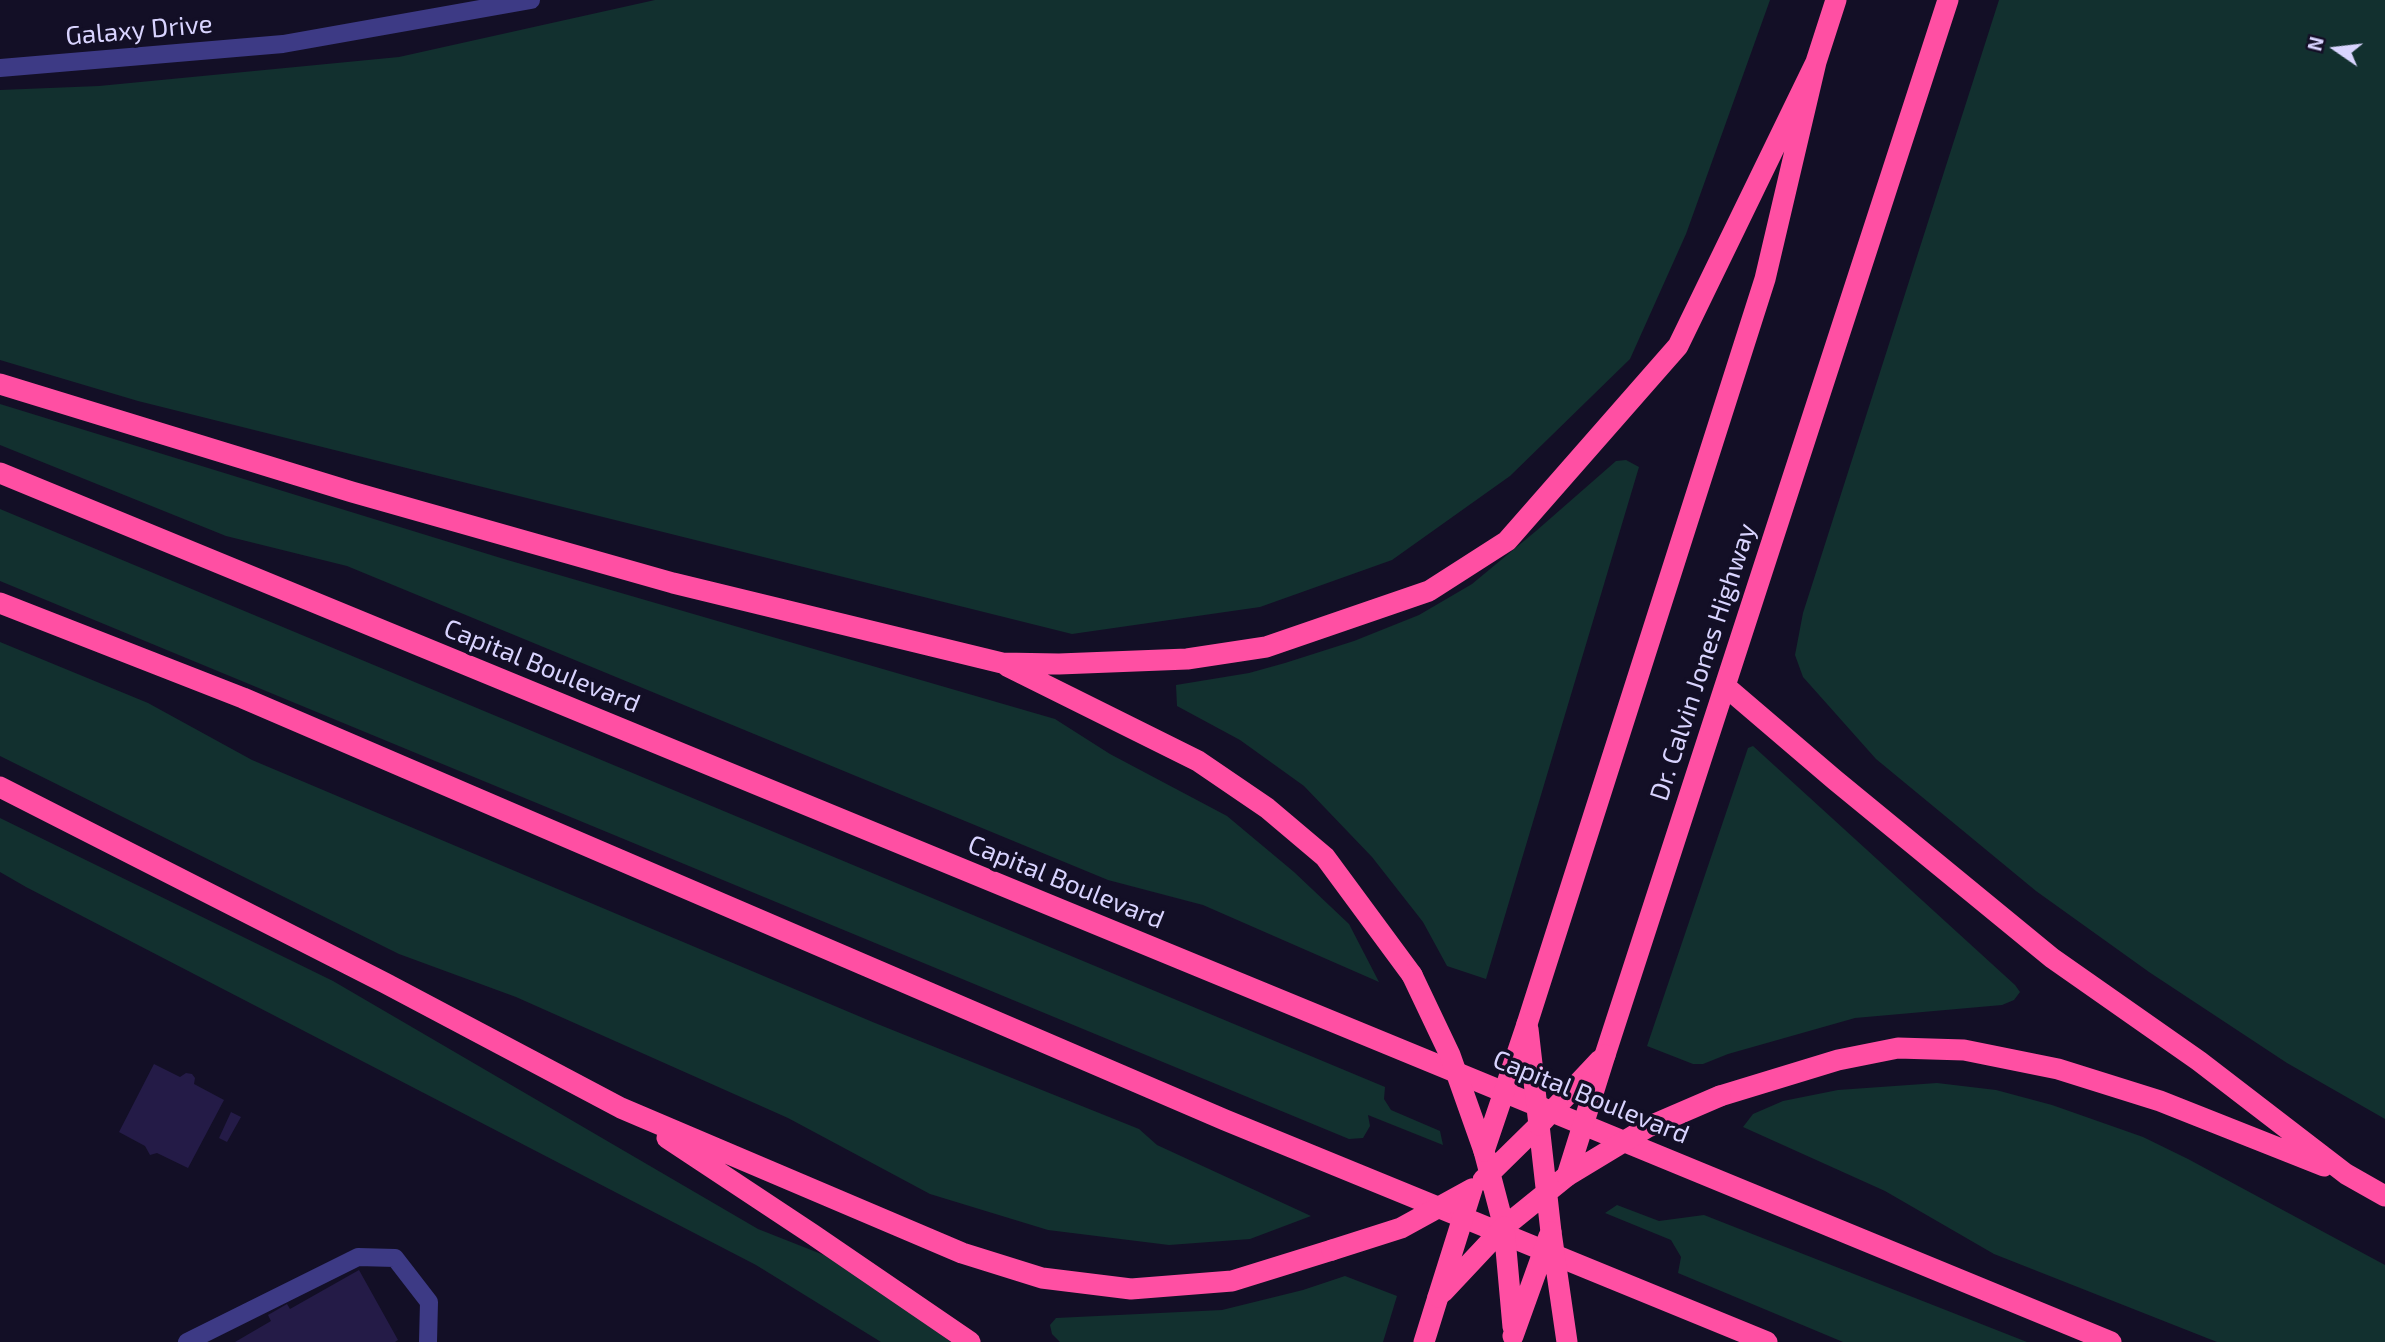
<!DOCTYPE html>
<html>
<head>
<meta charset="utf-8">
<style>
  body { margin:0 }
  #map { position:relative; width:2385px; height:1342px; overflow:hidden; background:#130f26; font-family:"Exo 2",sans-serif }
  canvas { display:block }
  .north { position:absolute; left:2301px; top:14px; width:70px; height:70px; -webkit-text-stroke:5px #130f26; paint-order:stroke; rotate:284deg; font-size:19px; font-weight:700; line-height:28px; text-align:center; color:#d9d4ff }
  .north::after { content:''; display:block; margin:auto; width:24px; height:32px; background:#d9d4ff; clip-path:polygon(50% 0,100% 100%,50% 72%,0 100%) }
</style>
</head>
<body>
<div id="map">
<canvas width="2385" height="1342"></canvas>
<div class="north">N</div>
</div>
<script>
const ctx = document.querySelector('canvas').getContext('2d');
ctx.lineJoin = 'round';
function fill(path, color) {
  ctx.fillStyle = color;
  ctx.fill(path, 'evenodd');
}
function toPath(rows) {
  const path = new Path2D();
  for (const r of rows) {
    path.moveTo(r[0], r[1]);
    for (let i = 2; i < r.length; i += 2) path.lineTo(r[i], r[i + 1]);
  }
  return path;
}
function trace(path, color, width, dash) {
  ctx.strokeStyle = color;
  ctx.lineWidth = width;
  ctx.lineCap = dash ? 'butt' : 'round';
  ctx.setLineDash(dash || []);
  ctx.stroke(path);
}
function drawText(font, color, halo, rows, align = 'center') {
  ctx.font = font + ' "Exo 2",sans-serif';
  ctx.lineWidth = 7;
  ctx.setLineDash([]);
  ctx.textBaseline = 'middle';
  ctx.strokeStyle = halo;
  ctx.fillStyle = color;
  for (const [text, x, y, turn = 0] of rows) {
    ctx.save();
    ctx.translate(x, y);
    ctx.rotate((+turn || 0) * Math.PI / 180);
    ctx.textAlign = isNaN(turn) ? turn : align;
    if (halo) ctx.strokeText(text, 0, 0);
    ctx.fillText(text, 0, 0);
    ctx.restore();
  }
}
fill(toPath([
  [655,0,1770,0,1686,234,1630,359,1510,476,1392,560,1260,607,1072,634,138,401,0,360,0,90,99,86,399,57],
  [1999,0,2385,0,2385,1119,2287,1063,2149,972,2036,891,1876,759,1803,677,1795,655,1803,613],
  [0,404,504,559,1055,719,1110,754,1227,816,1294,872,1349,924,1379,982,1203,905,1108,880,347,566,226,536,0,445],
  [1626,460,1639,467,1486,979,1447,966,1423,922,1372,857,1304,786,1240,740,1177,706,1176,685,1249,673,1285,663,1354,641,1419,615,1472,584,1536,531,1616,461],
  [0,509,1385,1087,1384,1099,1391,1110,1440,1131,1443,1145,1368,1115,1370,1126,1363,1138,1349,1139,0,581],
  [0,642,148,703,252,760,875,1023,1139,1129,1157,1145,1311,1216,1250,1239,1169,1245,1048,1230,930,1194,788,1118,516,997,399,954,0,756],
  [1753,746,2015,985,2020,992,2014,1000,2002,1005,1855,1018,1728,1054,1703,1064,1693,1064,1647,1046,1748,748],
  [0,818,333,981,758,1229,834,1259,951,1342,881,1342,756,1265,26,887,0,872],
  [1937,1083,1996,1090,2052,1105,2143,1137,2188,1159,2385,1265,2385,1342,2217,1342,1994,1254,1885,1191,1743,1127,1753,1114,1783,1101,1838,1090],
  [1617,1205,1659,1221,1704,1215,2027,1342,1843,1342,1678,1273,1681,1257,1671,1240,1605,1213],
  [1345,1276,1397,1296,1383,1342,1060,1342,1052,1334,1050,1325,1056,1318,1222,1310,1303,1290]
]), '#12302f');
fill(toPath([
  [154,1064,180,1077,186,1073,192,1074,195,1078,194,1084,224,1100,188,1168,157,1153,150,1155,145,1146,119,1132],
  [231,1112,241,1117,227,1142,219,1138],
  [359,1270,398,1340,395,1342,235,1342,271,1321,268,1315,287,1304,290,1309]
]), '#241b47');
trace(toPath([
  [187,1342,358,1257,395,1258,429,1302,428,1342]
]), '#3d3a85', 18);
trace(toPath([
  [0,68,283,44,531,0]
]), '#3d3a85', 18);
trace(toPath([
  [0,384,352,492,673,583,1002,663,1059,664,1187,659,1266,647,1429,591,1507,541,1678,346,1816,62],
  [0,473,2111,1342],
  [0,603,243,698,1225,1120,1767,1342],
  [1007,666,1198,761,1267,808,1325,857,1412,975],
  [1725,686,1835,780,2052,958,2199,1061,2346,1174,2385,1196],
  [0,787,385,983,621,1108,962,1253,1042,1278,1131,1289,1232,1281,1332,1250],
  [1527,1024,1765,279,1816,62,1836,0],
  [1605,1055,1948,0],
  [1720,1096,1838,1060,1898,1048,1964,1050,2058,1069,2160,1101,2324,1166],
  [1539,1125,1551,1232],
  [667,1138,812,1234,970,1342],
  [1484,1151,1504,1227,1567,1176],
  [1483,1180,1539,1125],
  [1424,1342,1438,1297]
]), '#ff4fa3', 21);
trace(toPath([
  [1412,975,1450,1055,1484,1151],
  [1528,1029,1539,1125],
  [1539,1125,1600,1060],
  [1484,1151,1527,1024],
  [1567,1176,1648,1127,1720,1096],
  [1567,1176,1605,1055],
  [1504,1227,1513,1327],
  [1551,1232,1567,1342],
  [1332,1250,1401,1228,1472,1189],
  [1443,1292,1504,1227],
  [1438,1297,1472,1189],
  [1513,1336,1549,1236]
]), '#ff4fa3', 21);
drawText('26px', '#d9d4ff', '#130f26', [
  ["Galaxy Drive",139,30,-5],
  ["Dr. Calvin Jones Highway",1703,662,-72],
  ["Capital Boulevard",542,666,22],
  ["Capital Boulevard",1066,882,22],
  ["Capital Boulevard",1591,1097,22]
]);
</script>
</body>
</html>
